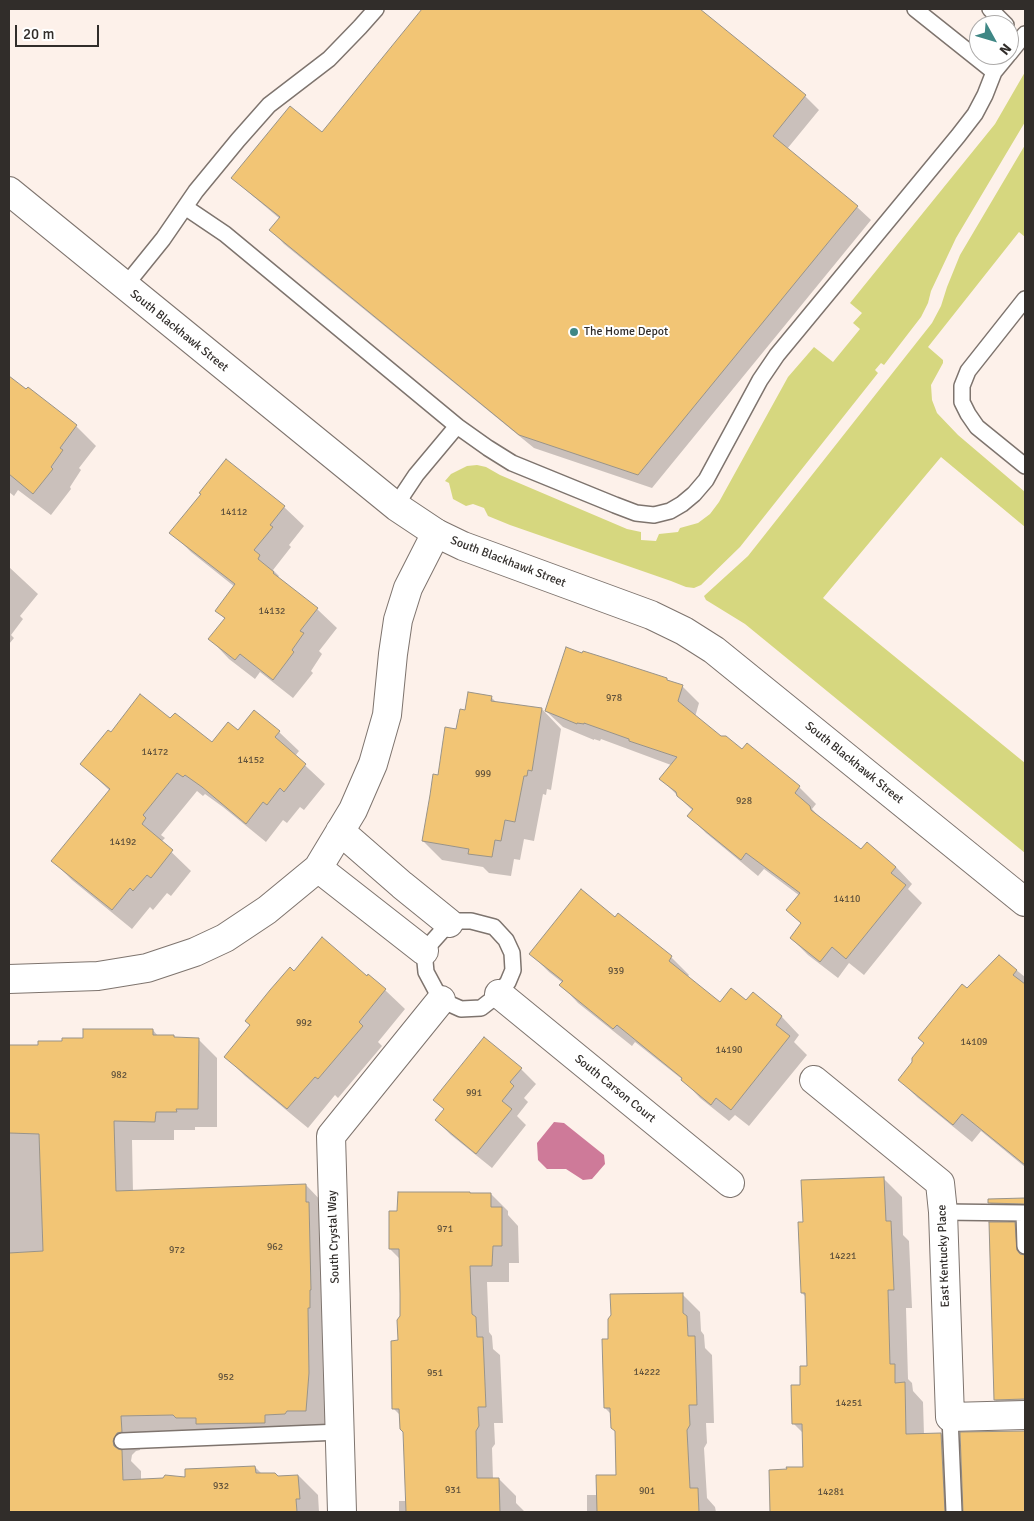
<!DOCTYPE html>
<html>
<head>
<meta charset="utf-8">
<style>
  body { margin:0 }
  #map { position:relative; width:1034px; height:1521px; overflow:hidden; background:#fdf1ea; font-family:Signika,sans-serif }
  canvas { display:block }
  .frame { position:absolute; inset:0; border:10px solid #312d2a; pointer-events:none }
  .north { position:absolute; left:969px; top:15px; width:50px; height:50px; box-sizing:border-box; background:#fff; border:1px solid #adabaa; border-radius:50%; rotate:129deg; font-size:14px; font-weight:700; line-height:20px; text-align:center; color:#312d2a }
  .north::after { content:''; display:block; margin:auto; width:18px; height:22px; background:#3f8785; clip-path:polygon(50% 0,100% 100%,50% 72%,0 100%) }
  .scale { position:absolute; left:15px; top:25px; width:84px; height:22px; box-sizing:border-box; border:2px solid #312d2a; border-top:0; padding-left:6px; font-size:15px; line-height:18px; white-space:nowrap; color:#312d2a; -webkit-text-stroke:4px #fff; paint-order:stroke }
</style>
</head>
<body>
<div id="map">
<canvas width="1034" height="1521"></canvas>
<div class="frame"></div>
<div class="north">N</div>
<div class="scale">20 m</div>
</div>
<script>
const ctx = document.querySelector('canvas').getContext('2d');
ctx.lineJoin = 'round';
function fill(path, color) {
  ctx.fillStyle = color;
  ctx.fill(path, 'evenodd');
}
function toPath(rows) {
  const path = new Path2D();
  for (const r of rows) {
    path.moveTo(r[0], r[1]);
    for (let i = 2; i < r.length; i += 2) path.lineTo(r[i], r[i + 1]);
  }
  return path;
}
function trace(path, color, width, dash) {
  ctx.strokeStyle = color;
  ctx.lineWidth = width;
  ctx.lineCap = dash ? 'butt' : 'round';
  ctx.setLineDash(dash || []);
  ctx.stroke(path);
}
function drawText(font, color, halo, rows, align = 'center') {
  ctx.font = font + ' Signika,sans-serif';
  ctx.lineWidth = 4;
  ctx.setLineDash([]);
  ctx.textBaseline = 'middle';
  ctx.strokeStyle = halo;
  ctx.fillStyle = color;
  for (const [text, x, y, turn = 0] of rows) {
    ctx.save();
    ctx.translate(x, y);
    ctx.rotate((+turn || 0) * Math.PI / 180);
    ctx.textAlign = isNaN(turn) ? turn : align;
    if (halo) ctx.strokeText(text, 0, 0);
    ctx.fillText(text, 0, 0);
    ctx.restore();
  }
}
fill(toPath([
  [1025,72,1025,122,956,238,931,291,928,303,921,317,884,365,881,363,875,370,878,373,740,547,701,585,694,588,686,587,671,581,510,525,488,516,484,508,473,504,466,506,453,499,449,483,445,481,451,474,467,466,477,465,486,467,500,475,627,529,641,532,641,540,656,541,659,534,678,532,680,528,698,523,710,514,719,502,788,377,814,347,833,362,860,329,853,323,862,313,850,303,995,124],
  [1025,145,1025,237,1019,232,928,347,943,360,943,363,931,385,932,400,937,413,958,435,1025,492,1025,527,941,457,823,598,1025,763,1025,853,745,624,706,600,704,596,748,556,932,323,941,306,947,287,960,255]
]), '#d6d77f');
fill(toPath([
  [554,1122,564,1123,604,1155,605,1164,592,1179,583,1180,566,1169,547,1169,538,1160,537,1143]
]), '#ce7a99');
fill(toPath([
  [424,9,698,9,805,96,819,110,787,149,857,207,871,220,652,488,534,448,284,244,271,230,280,219,247,191,233,178,322,134],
  [13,381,26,391,29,388,76,426,96,446,79,468,81,470,70,487,71,489,51,515,18,490,14,496,9,492,9,387],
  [284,507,304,526,289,545,291,547,273,570,279,576,278,577,317,609,337,628,319,651,322,654,311,671,313,673,293,698,260,672,255,679,229,659,210,639,226,620,217,611,235,587,191,552,171,532],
  [9,567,38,594,20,616,23,619,11,635,14,638,9,644],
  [666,679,669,682,682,686,699,703,695,717,721,738,799,787,816,804,812,809,824,822,862,851,896,867,912,884,908,889,922,903,864,975,849,963,838,978,808,955,791,938,802,924,788,910,800,896,764,869,758,876,706,833,689,816,693,811,661,779,671,765,601,739,600,741,594,739,594,740,563,727,546,711],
  [491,697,497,703,542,709,561,729,551,790,547,789,546,795,543,794,534,841,524,839,520,860,514,859,511,876,489,873,483,867,442,860,423,841,439,776,466,711],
  [170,720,212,744,238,732,279,732,299,751,295,756,325,784,304,810,300,807,287,823,283,820,266,842,223,807,205,794,203,796,197,791,161,835,165,838,161,842,191,871,171,896,167,893,153,910,150,907,132,929,72,880,53,861,110,791,82,764,111,734],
  [619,915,671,957,689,975,687,977,720,1004,746,1002,753,994,782,1017,799,1035,794,1042,807,1055,749,1126,735,1115,729,1121,700,1098,683,1080,635,1042,632,1046,578,1003,561,985,563,983,549,972,531,954,615,919],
  [1000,957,1025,977,1025,1167,981,1131,972,1142,918,1098,899,1080,967,990],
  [294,972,367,977,368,976,385,990,405,1009,378,1042,382,1046,338,1098,335,1095,308,1128,245,1076,225,1056],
  [153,1030,158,1036,174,1036,177,1039,198,1039,217,1058,217,1127,195,1127,195,1130,174,1130,174,1140,132,1140,133,1192,306,1185,324,1204,327,1393,325,1429,140,1434,140,1450,136,1451,132,1455,131,1461,141,1471,141,1480,187,1478,255,1467,262,1474,278,1477,299,1476,318,1495,319,1512,9,1512,9,1095,38,1094,63,1043],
  [521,1069,536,1084,524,1098,528,1102,517,1116,526,1125,492,1168,451,1135,436,1120],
  [884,1179,902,1197,903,1235,909,1241,912,1308,906,1308,908,1379,912,1383,913,1391,923,1402,924,1435,941,1434,959,1452,962,1512,771,1512,770,1471,804,1468,803,1433,793,1423,801,1386,808,1367,806,1297,802,1293,804,1223],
  [470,1193,472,1194,491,1194,508,1211,508,1215,518,1226,519,1263,509,1263,509,1282,487,1282,489,1332,492,1336,493,1349,500,1355,503,1423,494,1423,495,1444,492,1448,493,1479,499,1479,516,1496,516,1503,525,1512,399,1512,399,1501,407,1501,406,1455,401,1416,394,1409,401,1316,400,1259,390,1249,399,1212],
  [1025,1199,1025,1221,1012,1221,1025,1234,1025,1418,1013,1418,995,1400,1010,1223,990,1203,990,1200],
  [682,1294,700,1312,701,1331,704,1335,705,1348,712,1355,714,1423,706,1423,707,1443,704,1448,707,1498,715,1507,716,1512,587,1512,587,1495,597,1495,617,1477,616,1431,612,1415,605,1408,609,1340],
  [1025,1432,1025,1512,965,1512,961,1434]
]), '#0003');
const building = toPath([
  [422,9,700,9,806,95,773,136,858,206,638,475,519,435,269,230,280,217,231,178,290,106,322,132,422,9],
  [9,376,26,389,28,387,77,425,60,448,63,450,51,467,53,469,33,494,9,474,9,376],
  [226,459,285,506,270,525,273,527,254,550,260,555,258,559,274,572,273,573,318,608,300,631,304,633,292,650,294,652,273,680,240,654,235,660,208,639,225,618,215,611,235,584,169,533,201,494,199,493,226,459],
  [566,647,582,653,583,651,599,656,667,678,667,680,683,685,678,701,721,736,726,736,742,749,747,743,800,786,795,793,810,806,811,810,861,849,867,842,896,867,891,873,906,885,846,959,832,947,820,962,790,938,801,923,786,910,800,893,746,853,741,860,687,816,693,809,677,796,676,792,659,779,677,757,629,741,629,739,584,723,584,724,577,723,577,724,545,711,566,647],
  [468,692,492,696,491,701,542,708,532,771,528,770,527,776,524,776,515,822,505,820,501,841,495,840,492,857,468,854,469,849,422,841,430,795,433,774,438,775,445,727,456,729,460,709,465,710,468,692],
  [140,694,170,718,175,713,212,742,228,722,238,730,254,710,280,731,275,737,306,764,284,792,280,788,267,805,263,802,246,824,202,787,185,775,183,777,177,773,143,815,146,818,142,824,173,850,151,878,147,875,133,891,130,888,112,910,51,861,110,789,80,764,108,730,111,732,140,694],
  [581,889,615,917,618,913,672,956,669,961,720,1002,731,988,746,1000,753,992,782,1016,776,1025,790,1036,731,1110,716,1098,711,1105,681,1080,682,1078,617,1025,613,1029,559,985,563,981,529,954,581,889],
  [322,937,367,976,368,974,386,989,359,1022,363,1026,318,1079,315,1077,287,1109,224,1057,250,1025,245,1021,270,990,290,967,294,971,322,937],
  [999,955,1017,970,1013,975,1025,984,1025,1165,962,1114,953,1125,898,1080,912,1062,912,1058,924,1043,918,1038,962,984,967,988,999,955],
  [83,1029,153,1029,153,1035,174,1035,174,1037,199,1038,198,1109,176,1109,177,1112,156,1112,155,1122,114,1121,116,1191,306,1184,306,1202,309,1202,311,1290,310,1290,310,1308,308,1308,309,1373,306,1411,287,1411,285,1414,265,1415,265,1423,196,1424,196,1418,176,1418,173,1415,121,1416,122,1432,117,1433,113,1441,114,1446,118,1449,122,1450,123,1480,163,1478,165,1475,185,1477,185,1469,255,1466,256,1473,275,1473,278,1476,298,1475,300,1499,296,1499,297,1512,9,1512,9,1253,43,1251,39,1134,9,1133,9,1045,38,1045,38,1041,62,1041,62,1038,83,1038,83,1029],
  [484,1037,522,1068,510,1082,514,1086,502,1101,512,1109,476,1154,435,1120,444,1109,433,1100,484,1037],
  [884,1177,886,1221,891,1221,894,1290,888,1290,890,1364,895,1364,895,1383,905,1382,906,1434,941,1433,945,1512,770,1512,769,1470,787,1469,786,1467,803,1467,802,1424,792,1424,791,1385,800,1385,800,1366,807,1366,805,1293,801,1293,798,1222,803,1222,801,1180,884,1177],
  [398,1192,470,1192,470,1193,491,1193,491,1207,502,1207,502,1246,493,1246,492,1266,470,1266,472,1314,476,1317,477,1337,483,1337,486,1407,478,1407,479,1426,476,1431,477,1478,499,1478,500,1512,406,1512,403,1432,400,1429,399,1409,392,1409,391,1341,398,1340,397,1320,400,1316,400,1294,399,1249,389,1249,389,1211,397,1211,398,1192],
  [1025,1198,1025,1204,988,1203,988,1199,1025,1198],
  [989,1222,1015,1222,1017,1250,1020,1254,1025,1255,1025,1399,994,1400,989,1222],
  [683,1293,683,1313,687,1316,688,1336,695,1336,697,1405,689,1405,690,1425,687,1430,690,1488,698,1488,699,1512,597,1512,596,1475,616,1475,615,1431,611,1428,610,1408,604,1408,602,1339,608,1339,608,1319,611,1315,610,1294,683,1293],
  [1025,1431,1025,1512,963,1512,960,1432,1025,1431]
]);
fill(building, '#f2c575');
trace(building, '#999389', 1);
const service = toPath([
  [915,9,994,72],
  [990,9,1006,25],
  [1009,54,1025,34],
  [185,207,225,234,457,426,488,448,512,463,615,505,636,513,654,515,670,511,682,504,694,494,706,480,760,380,777,355,958,136,975,114,985,95,994,72,1008,55],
  [125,286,163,239,196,191,238,140,269,105,329,59,360,27,376,9],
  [1025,299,968,371,962,386,962,402,968,414,977,427,1025,466],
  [397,507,404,493,416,475,457,426],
  [456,921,471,921,494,927,506,940,512,953,513,970,508,982,499,994,481,1008,461,1009,441,1000,426,972,424,951,449,923,456,921],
  [943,1212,1024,1213,1025,1246],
  [950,1417,954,1512],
  [122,1441,340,1432]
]);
const minor = toPath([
  [340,831,402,885,449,923],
  [318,868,424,951],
  [9,979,98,976,147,968,195,952,225,938,267,910,318,868,353,810,373,764,387,715,393,654,398,620,408,588,436,533],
  [499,994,730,1183],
  [814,1080,940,1183,943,1212,950,1417,1025,1415],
  [342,1512,331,1136,441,1000]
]);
const tertiary = toPath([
  [9,191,397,507,436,533,463,546,651,615,684,631,714,650,1025,902]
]);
trace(service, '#7e746e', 18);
trace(minor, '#7e746e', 30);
trace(tertiary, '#7e746e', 30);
trace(service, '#fff', 15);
trace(minor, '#fff', 28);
trace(tertiary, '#fff', 28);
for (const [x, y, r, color] of [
  [574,332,5,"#3f8785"]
]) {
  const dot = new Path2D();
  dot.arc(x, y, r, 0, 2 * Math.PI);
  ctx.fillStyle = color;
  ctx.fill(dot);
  trace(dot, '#fff', 2);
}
drawText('10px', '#61533d', null, [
  ["14112",234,512],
  ["14132",272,611],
  ["978",614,698],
  ["14172",155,752],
  ["14152",251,760],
  ["999",483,774],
  ["928",744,801],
  ["14192",123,842],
  ["14110",847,899],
  ["939",616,971],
  ["992",304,1023],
  ["14109",974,1042],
  ["14190",729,1050],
  ["982",119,1075],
  ["991",474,1093],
  ["971",445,1229],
  ["962",275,1247],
  ["972",177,1250],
  ["14221",843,1256],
  ["14222",647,1372],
  ["951",435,1373],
  ["952",226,1377],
  ["14251",849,1403],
  ["932",221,1486],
  ["931",453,1490],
  ["901",647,1491],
  ["14281",831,1492]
]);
drawText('12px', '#312d2a', '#fff', [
  ["South Blackhawk Street",179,331,39],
  ["South Blackhawk Street",508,562,21],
  ["South Blackhawk Street",854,763,39],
  ["South Carson Court",615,1089,39],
  ["South Crystal Way",334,1237,-92],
  ["East Kentucky Place",944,1256,-92]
]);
drawText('12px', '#312d2a', '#fff', [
  ["The Home Depot",584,332]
], 'left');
</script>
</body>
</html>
